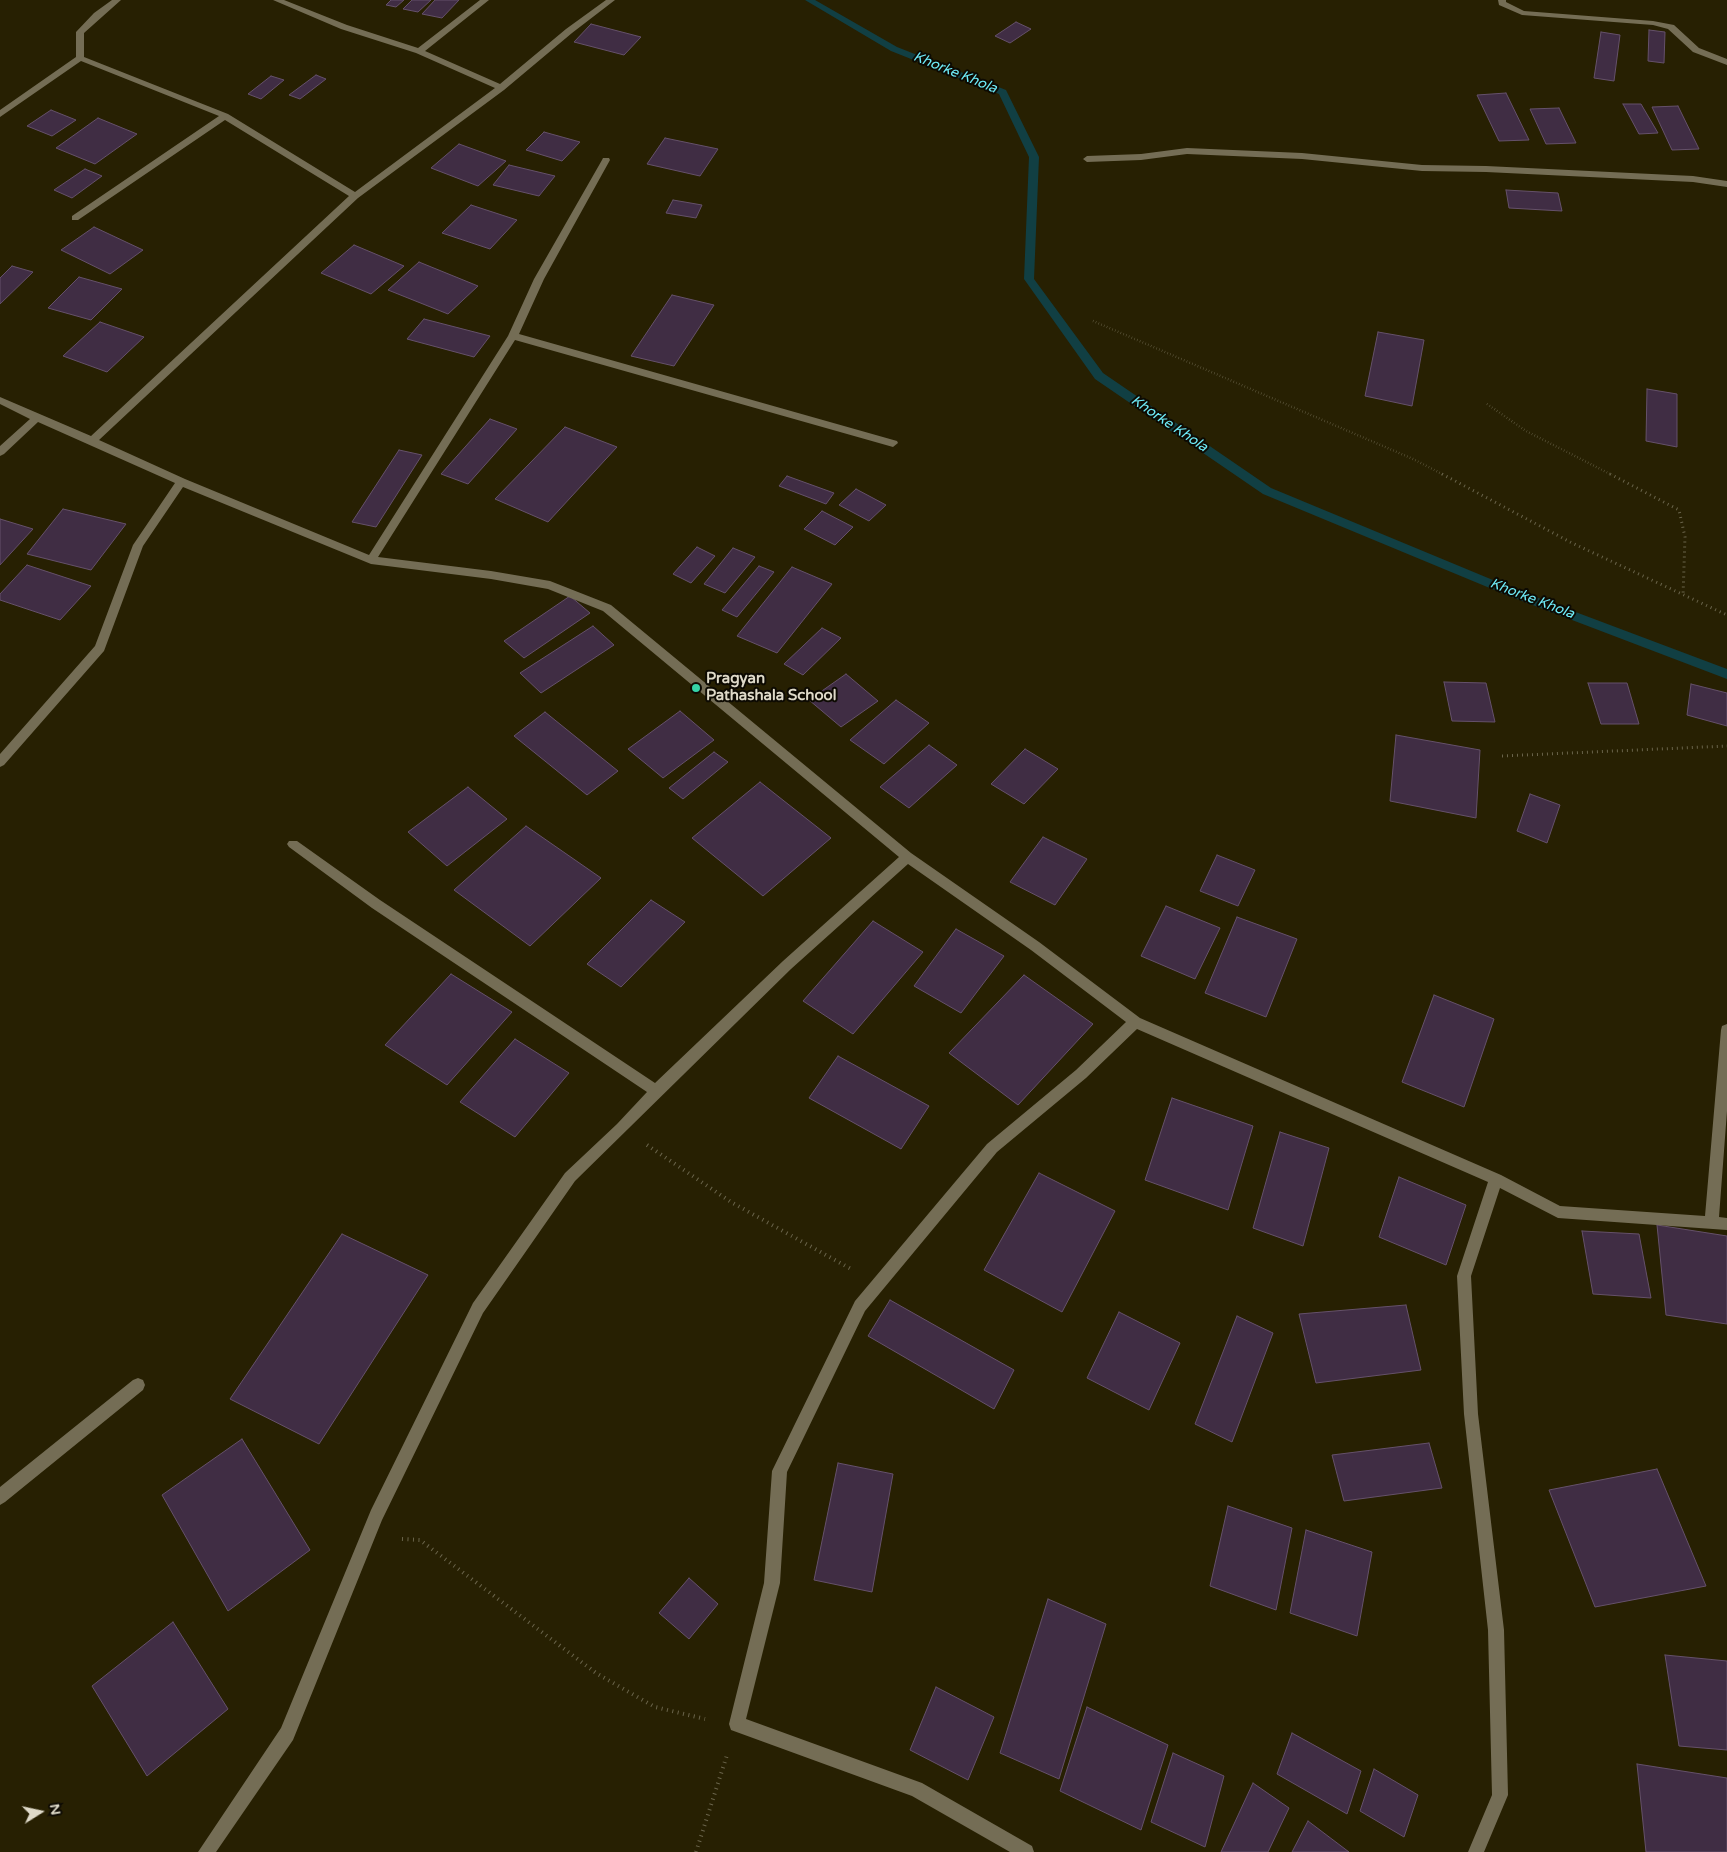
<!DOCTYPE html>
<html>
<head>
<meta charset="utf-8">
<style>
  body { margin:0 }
  #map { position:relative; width:1727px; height:1852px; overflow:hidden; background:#272002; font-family:"Varela Round",sans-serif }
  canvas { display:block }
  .north { position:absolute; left:15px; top:1787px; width:50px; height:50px; -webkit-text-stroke:4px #0d0a02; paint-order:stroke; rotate:80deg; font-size:14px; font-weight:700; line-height:20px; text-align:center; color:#dfdac9 }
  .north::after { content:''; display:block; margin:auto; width:18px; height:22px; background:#dfdac9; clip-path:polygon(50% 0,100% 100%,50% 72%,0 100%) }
</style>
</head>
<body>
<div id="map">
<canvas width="1727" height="1852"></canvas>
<div class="north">N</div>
</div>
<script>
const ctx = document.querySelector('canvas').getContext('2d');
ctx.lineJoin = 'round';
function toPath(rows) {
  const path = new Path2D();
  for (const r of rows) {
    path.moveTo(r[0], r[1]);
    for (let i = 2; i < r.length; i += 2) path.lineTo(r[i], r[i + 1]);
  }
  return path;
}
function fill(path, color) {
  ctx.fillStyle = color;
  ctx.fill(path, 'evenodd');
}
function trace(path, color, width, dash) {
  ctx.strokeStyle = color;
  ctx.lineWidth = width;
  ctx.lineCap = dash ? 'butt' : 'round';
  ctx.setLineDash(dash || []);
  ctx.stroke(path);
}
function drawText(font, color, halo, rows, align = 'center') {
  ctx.font = font + ' "Varela Round",sans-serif';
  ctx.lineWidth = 4;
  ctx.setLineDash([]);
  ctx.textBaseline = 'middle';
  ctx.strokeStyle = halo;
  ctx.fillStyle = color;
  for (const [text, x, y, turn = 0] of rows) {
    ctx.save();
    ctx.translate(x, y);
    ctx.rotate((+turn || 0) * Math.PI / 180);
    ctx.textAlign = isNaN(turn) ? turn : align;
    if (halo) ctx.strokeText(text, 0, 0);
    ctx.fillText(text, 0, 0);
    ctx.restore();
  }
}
fill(toPath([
  [805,0,815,0,897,47,1006,90,1039,157,1034,279,1103,373,1271,488,1517,590,1727,669,1727,679,1509,596,1263,494,1095,379,1024,279,1029,157,999,94,891,51,805,0]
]), '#113f43');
const building = toPath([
  [391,0,404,0,396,7,386,5,391,0],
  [412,0,431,0,418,12,403,9,412,0],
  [435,0,459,0,442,18,422,14,435,0],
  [1016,22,1031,29,1010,43,995,36,1016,22],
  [591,24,641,37,624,55,574,42,591,24],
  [1649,30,1665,32,1664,63,1648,61,1649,30],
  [1601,32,1620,35,1614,81,1594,78,1601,32],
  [316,75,326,79,300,99,289,95,316,75],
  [271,76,284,80,261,99,248,94,271,76],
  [1506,93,1529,140,1499,141,1477,95,1506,93],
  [1623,104,1641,104,1658,133,1639,134,1623,104],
  [1678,106,1699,149,1672,150,1652,107,1678,106],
  [1559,108,1576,143,1546,144,1530,109,1559,108],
  [51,110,76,120,52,136,27,126,51,110],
  [98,118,137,134,95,164,56,148,98,118],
  [544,132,580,142,562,161,526,150,544,132],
  [665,138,718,149,700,176,647,164,665,138],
  [459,144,506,161,478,186,431,168,459,144],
  [509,165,555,176,539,196,493,185,509,165],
  [85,169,102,176,72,198,54,190,85,169],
  [1506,190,1558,193,1562,211,1509,208,1506,190],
  [673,200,702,205,696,218,666,213,673,200],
  [471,205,517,220,490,249,442,233,471,205],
  [94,227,143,250,110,274,61,250,94,227],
  [354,245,404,266,371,294,321,273,354,245],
  [419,262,478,286,448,314,388,290,419,262],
  [12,266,33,272,0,304,0,278,12,266],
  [79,277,122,289,91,320,48,308,79,277],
  [672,295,714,305,674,366,631,356,672,295],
  [424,319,490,336,474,357,407,339,424,319],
  [100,322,144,337,107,372,63,356,100,322],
  [1378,332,1424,340,1412,406,1365,396,1378,332],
  [1647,389,1677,394,1677,447,1646,441,1647,389],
  [490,419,517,429,468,484,441,474,490,419],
  [565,427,617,447,548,522,495,499,565,427],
  [399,450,422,455,376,527,352,522,399,450],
  [787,476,834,493,826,504,779,486,787,476],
  [856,489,886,505,869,521,839,505,856,489],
  [63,509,126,524,91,570,27,554,63,509],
  [822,511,853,527,835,545,804,529,822,511],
  [0,519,33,529,0,565,0,519],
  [697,547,715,556,691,583,673,574,697,547],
  [733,548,755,557,725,593,704,584,733,548],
  [27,565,91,586,60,620,0,600,0,594,27,565],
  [759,566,774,572,737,617,722,610,759,566],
  [792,567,832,584,777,653,737,636,792,567],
  [570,596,590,613,524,658,504,641,570,596],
  [593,626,614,645,541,693,520,673,593,626],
  [822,628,841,638,803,675,784,664,822,628],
  [846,674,878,701,841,727,809,700,846,674],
  [1444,682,1486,683,1495,722,1452,721,1444,682],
  [1588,683,1627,683,1639,724,1601,724,1588,683],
  [1691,684,1727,693,1727,726,1687,715,1691,684],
  [896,700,929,723,884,764,850,740,896,700],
  [680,711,714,740,663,778,628,749,680,711],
  [545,712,618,771,587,795,514,736,545,712],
  [1396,735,1480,750,1476,818,1390,801,1396,735],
  [929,745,957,765,909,808,880,787,929,745],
  [1025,749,1058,769,1024,804,991,784,1025,749],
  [714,752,728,762,683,799,669,788,714,752],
  [760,782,831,838,763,896,692,838,760,782],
  [468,787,507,819,447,866,408,832,468,787],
  [1530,794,1560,805,1547,843,1517,831,1530,794],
  [526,826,601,878,530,946,454,890,526,826],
  [1043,837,1087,859,1055,905,1010,882,1043,837],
  [1217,855,1255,870,1238,906,1200,891,1217,855],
  [651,900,685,922,621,987,587,964,651,900],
  [1166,906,1220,928,1195,979,1141,956,1166,906],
  [1237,917,1297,939,1266,1017,1205,993,1237,917],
  [873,921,923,952,853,1034,803,1001,873,921],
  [956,929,1004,956,961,1013,914,986,956,929],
  [451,974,512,1012,447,1085,385,1045,451,974],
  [1024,975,1093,1024,1018,1105,949,1053,1024,975],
  [1434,995,1494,1019,1464,1107,1402,1082,1434,995],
  [515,1039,569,1073,515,1137,460,1102,515,1039],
  [838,1056,929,1106,901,1149,809,1098,838,1056],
  [1172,1098,1253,1126,1228,1210,1145,1180,1172,1098],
  [1280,1132,1329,1148,1303,1246,1253,1228,1280,1132],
  [1039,1173,1115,1211,1062,1312,984,1270,1039,1173],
  [1399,1177,1466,1205,1446,1265,1379,1237,1399,1177],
  [1657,1225,1727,1236,1727,1324,1666,1315,1657,1225],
  [1582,1231,1639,1234,1651,1298,1593,1294,1582,1231],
  [342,1234,428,1275,319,1444,230,1399,342,1234],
  [890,1300,1014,1370,994,1409,868,1336,890,1300],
  [1406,1305,1421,1370,1316,1383,1299,1314,1406,1305],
  [1119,1312,1180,1343,1149,1410,1087,1378,1119,1312],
  [1237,1316,1273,1333,1232,1442,1195,1424,1237,1316],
  [242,1439,310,1550,228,1611,162,1495,242,1439],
  [1429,1443,1442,1488,1344,1501,1332,1455,1429,1443],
  [838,1463,893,1474,872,1592,814,1580,838,1463],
  [1657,1469,1706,1586,1595,1607,1549,1490,1657,1469],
  [1228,1506,1292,1528,1276,1610,1210,1586,1228,1506],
  [1306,1530,1372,1552,1357,1636,1290,1613,1306,1530],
  [689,1578,718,1604,689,1639,659,1613,689,1578],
  [1048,1599,1106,1624,1059,1779,1000,1753,1048,1599],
  [173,1622,228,1709,147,1776,92,1686,173,1622],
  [1665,1655,1727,1661,1727,1750,1679,1746,1665,1655],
  [936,1687,994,1717,968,1780,910,1750,936,1687],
  [1087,1707,1168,1745,1141,1830,1060,1791,1087,1707],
  [1292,1733,1361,1771,1347,1814,1277,1774,1292,1733],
  [1173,1753,1224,1776,1205,1847,1151,1822,1173,1753],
  [1637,1764,1727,1778,1727,1852,1646,1852,1637,1764],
  [1374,1769,1418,1795,1404,1837,1360,1811,1374,1769],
  [1253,1783,1289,1808,1268,1852,1221,1852,1253,1783],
  [1308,1821,1349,1852,1292,1852,1308,1821]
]);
fill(building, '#402d44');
trace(building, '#65516a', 1);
trace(toPath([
  [1093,321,1413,459,1444,475],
  [1487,404,1526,431,1612,475]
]), '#6a644b', 2.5, [0.5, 2.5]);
trace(toPath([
  [1442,474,1572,543,1727,615],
  [1610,474,1679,510,1685,537,1683,596],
  [1502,756,1727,746]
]), '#6a644b', 3, [1, 4]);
trace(toPath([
  [647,1145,731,1202,851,1269],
  [402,1539,420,1540,596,1673,655,1707,705,1719],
  [696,1852,727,1755]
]), '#6a644b', 4, [1, 4.5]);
fill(toPath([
  [112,0,121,0,84,33,84,57,228,114,355,192,495,88,416,53,341,29,273,0,284,0,347,25,418,48,480,0,489,0,425,51,500,84,566,29,606,0,615,0,572,33,504,90,358,198,99,440,185,479,369,555,508,336,534,279,602,160,603,158,609,158,610,160,544,279,519,334,897,441,898,443,893,447,515,340,378,557,491,571,550,581,611,605,911,853,1039,942,1140,1018,1501,1175,1560,1206,1705,1216,1721,1030,1722,1026,1727,1024,1727,1111,1719,1217,1727,1218,1727,1230,1558,1218,1500,1188,1471,1276,1478,1414,1504,1630,1508,1795,1484,1852,1468,1852,1492,1795,1488,1630,1464,1414,1457,1276,1488,1182,1137,1029,1086,1078,997,1152,865,1311,787,1472,780,1583,746,1719,922,1783,1032,1846,1034,1852,1010,1852,912,1796,731,1730,729,1724,764,1583,772,1471,855,1301,987,1144,1076,1070,1126,1022,1031,950,908,864,791,969,575,1181,483,1313,382,1520,293,1740,216,1852,198,1852,281,1728,371,1510,473,1303,565,1173,617,1124,647,1092,372,908,289,847,287,844,289,841,297,841,380,900,655,1083,783,961,899,857,603,611,548,589,491,579,371,564,183,487,143,546,104,651,4,765,0,767,0,754,95,646,133,545,175,483,38,422,4,454,0,456,0,446,30,419,0,404,0,397,91,436,349,196,225,120,78,220,72,220,72,216,219,116,81,61,0,117,0,110,76,57,76,32,94,13,112,0],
  [1498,0,1506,0,1506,2,1524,11,1653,21,1674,25,1699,48,1727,59,1727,65,1693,52,1668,29,1653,25,1522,15,1499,5,1498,0],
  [1187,148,1302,153,1422,165,1486,166,1693,176,1727,181,1727,187,1693,182,1486,172,1422,171,1302,159,1187,154,1141,160,1087,162,1083,159,1087,156,1141,154,1187,148],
  [138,1378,143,1380,145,1385,143,1390,5,1502,0,1505,0,1487,133,1380,138,1378]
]), '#746d55');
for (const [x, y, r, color] of [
  [696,688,5,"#36d4a7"]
]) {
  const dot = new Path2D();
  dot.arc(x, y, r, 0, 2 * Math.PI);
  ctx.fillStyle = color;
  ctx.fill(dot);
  trace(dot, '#0d0a02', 2);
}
drawText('italic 14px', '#6fecf8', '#0d0a02', [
  ["Khorke Khola",955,73,22],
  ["Khorke Khola",1169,424,34],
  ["Khorke Khola",1532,599,21]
]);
drawText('bold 15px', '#dfdac9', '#0d0a02', [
  ["Pragyan",706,679],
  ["Pathashala School",706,696]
], 'left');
</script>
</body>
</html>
